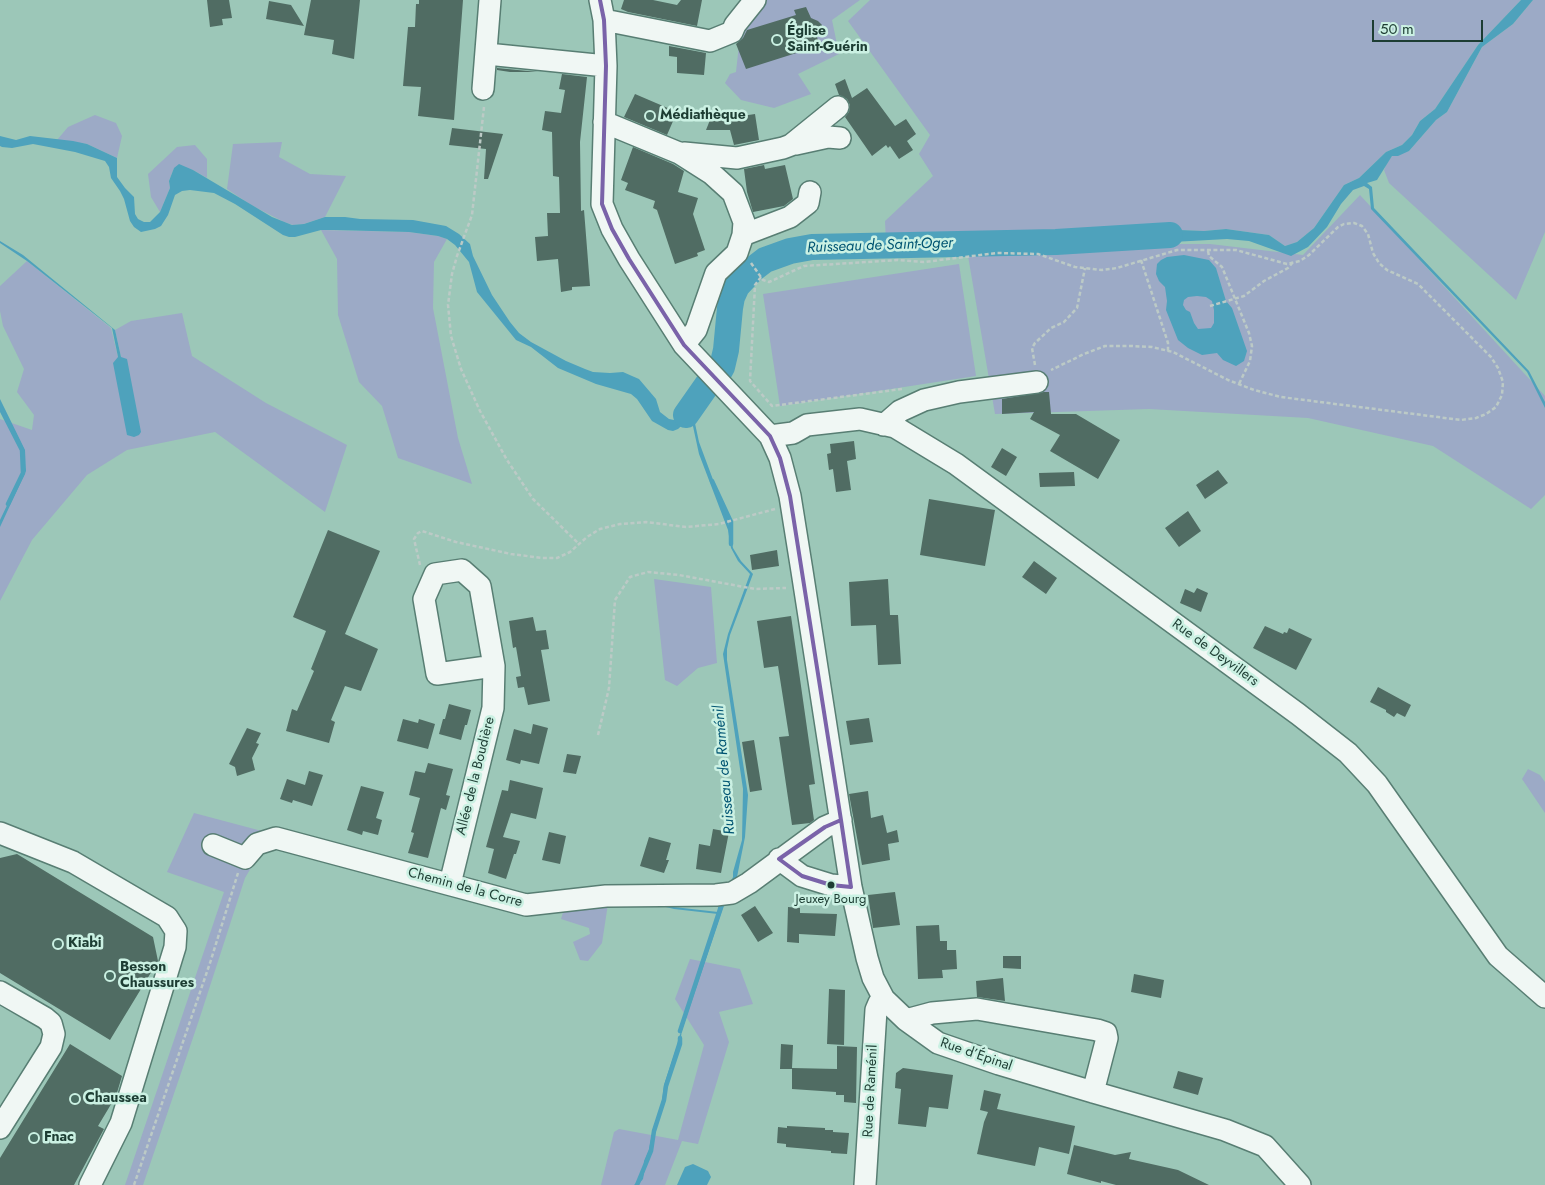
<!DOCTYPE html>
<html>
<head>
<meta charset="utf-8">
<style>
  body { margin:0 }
  #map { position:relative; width:1545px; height:1185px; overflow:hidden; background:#9cc7b8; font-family:Jost,sans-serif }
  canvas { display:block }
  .scale { position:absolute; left:1372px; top:20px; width:111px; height:22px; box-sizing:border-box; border:2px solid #1d3d33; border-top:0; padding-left:6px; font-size:15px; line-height:18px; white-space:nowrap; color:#1d3d33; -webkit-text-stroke:4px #cbf1e3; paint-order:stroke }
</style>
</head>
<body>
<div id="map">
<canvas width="1545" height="1185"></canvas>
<div class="scale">50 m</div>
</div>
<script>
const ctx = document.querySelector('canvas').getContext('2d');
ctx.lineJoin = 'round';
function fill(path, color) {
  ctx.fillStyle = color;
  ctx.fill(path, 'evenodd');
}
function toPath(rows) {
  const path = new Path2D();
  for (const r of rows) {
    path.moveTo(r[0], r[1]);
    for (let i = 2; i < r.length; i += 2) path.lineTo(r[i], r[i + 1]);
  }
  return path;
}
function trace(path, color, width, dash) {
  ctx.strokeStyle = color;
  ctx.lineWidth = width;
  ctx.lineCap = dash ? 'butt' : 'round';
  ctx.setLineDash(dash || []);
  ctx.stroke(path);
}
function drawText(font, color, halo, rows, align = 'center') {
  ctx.font = font + ' Jost,sans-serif';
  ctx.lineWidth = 5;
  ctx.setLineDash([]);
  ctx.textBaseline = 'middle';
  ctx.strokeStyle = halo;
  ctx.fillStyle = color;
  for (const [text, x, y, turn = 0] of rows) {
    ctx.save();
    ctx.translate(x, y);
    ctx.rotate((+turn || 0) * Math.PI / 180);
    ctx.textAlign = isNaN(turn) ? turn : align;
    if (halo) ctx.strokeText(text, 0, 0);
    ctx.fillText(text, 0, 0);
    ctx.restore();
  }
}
fill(toPath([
  [761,0,860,0,832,20,839,54,798,74,811,94,774,108,741,100,725,83,730,74,736,72,741,26],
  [870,0,1521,0,1478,45,1435,109,1420,121,1412,135,1402,145,1386,152,1359,178,1344,185,1314,228,1297,242,1285,246,1269,235,1226,229,1204,231,1179,230,1133,236,1136,244,1210,244,1303,255,1360,195,1545,396,1545,495,1531,509,1433,446,1308,418,1149,409,995,414,967,250,1012,249,1010,237,886,241,885,221,933,176,919,154,930,135,848,21],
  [1533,0,1545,0,1545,232,1516,300,1389,183,1384,170,1387,163,1392,156,1409,151,1436,120,1447,112,1482,47,1513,24],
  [95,115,116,123,122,136,117,158,87,144,57,140,68,127],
  [282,142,279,157,310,174,346,176,325,217,304,224,293,225,284,222,251,205,227,189,233,144],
  [195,145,207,159,207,178,193,170,174,168,169,181,170,188,160,212,151,197,148,174,177,147],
  [321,230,409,232,438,236,447,239,434,262,433,308,458,438,472,484,398,458,382,406,359,382,338,315,337,259],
  [27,261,111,328,118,357,121,357,115,330,131,321,182,313,192,356,266,403,347,445,325,512,215,432,127,450,87,475,32,540,0,601,0,419,32,430,34,415,17,392,24,369,3,326,0,311,0,286],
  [959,264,976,376,780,406,763,294],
  [654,579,711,587,717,663,698,668,677,686,665,680],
  [1528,769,1540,775,1545,782,1545,813,1522,779],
  [194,813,529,902,565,906,608,904,602,943,588,961,580,960,573,942,590,934,589,928,561,919,565,906,540,911,507,907,293,847,273,846,261,851,245,878,199,1020,143,1185,125,1185,224,892,167,872],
  [690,959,740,969,753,1004,719,1012,729,1042,698,1144,682,1141,665,1185,601,1185,614,1132,619,1129,678,1140,704,1045,675,999]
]), '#9caac6');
fill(toPath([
  [1521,0,1533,0,1513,24,1482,47,1447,112,1436,120,1409,151,1398,156,1392,156,1377,180,1367,183,1372,187,1374,208,1529,371,1545,402,1545,408,1527,372,1371,209,1369,189,1364,186,1353,190,1341,204,1327,227,1308,247,1291,256,1249,241,1227,239,1136,244,1132,235,1179,230,1204,231,1226,229,1269,235,1285,246,1297,242,1314,228,1344,185,1359,178,1386,152,1402,145,1412,135,1420,121,1435,109,1478,45],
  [0,136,16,140,30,136,73,141,87,144,117,158,117,177,125,188,134,197,135,214,138,219,144,222,150,222,160,212,170,188,169,181,174,168,179,164,193,170,272,217,292,225,304,224,325,217,345,217,360,219,413,220,446,226,459,234,470,244,473,256,492,295,510,322,519,333,531,342,566,361,585,369,593,372,610,373,623,372,632,376,639,379,656,399,660,412,669,419,674,420,680,417,692,391,702,380,711,389,693,414,699,442,728,520,733,548,741,561,753,574,730,635,727,649,727,660,748,795,745,837,737,877,727,897,682,1030,680,1044,666,1086,664,1100,654,1131,651,1151,646,1162,643,1179,638,1185,634,1185,639,1181,643,1174,644,1161,649,1149,653,1129,662,1101,664,1085,718,914,674,909,625,897,630,896,674,907,718,912,719,896,729,885,733,877,733,872,742,840,743,789,723,654,728,634,750,574,738,561,731,548,728,530,699,454,691,417,678,429,673,431,668,430,652,421,637,399,631,394,596,384,558,368,531,347,516,340,477,292,469,262,455,245,447,239,438,236,409,232,334,230,321,230,295,237,289,237,283,235,235,204,214,193,190,190,182,191,175,195,168,215,161,226,155,229,141,232,134,227,130,221,124,199,120,191,111,178,109,167,105,161,75,152,33,144,12,148,2,147,0,146],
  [1010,237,1013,249,967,250,963,238],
  [0,241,23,255,115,330,121,357,127,359,141,432,139,435,134,437,127,435,113,363,118,357,112,328,27,261,0,243],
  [1184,255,1209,260,1216,268,1226,301,1232,308,1247,351,1244,361,1236,366,1223,360,1217,353,1202,355,1188,348,1178,340,1166,310,1167,301,1165,287,1159,281,1156,274,1157,264,1161,260,1167,257],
  [1197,296,1206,297,1212,301,1214,310,1214,323,1211,328,1198,329,1194,323,1190,312,1186,310,1183,305,1184,300,1188,297],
  [0,399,25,450,26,471,0,527,0,520,23,472,22,450,0,405],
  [693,1164,708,1171,711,1177,707,1185,677,1185,685,1167]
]), '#4ea2bc');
trace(toPath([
  [0,407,22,450,23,473,8,504],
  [712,481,731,522,731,544],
  [680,1031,723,900],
  [637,1185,651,1151,654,1131,664,1100,666,1086,680,1044,680,1038]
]), '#4ea2bc', 4.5);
trace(toPath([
  [686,415,707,385,717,376,722,367,726,350,730,308,732,297,737,286,752,270,765,260,790,251,812,247,1056,242,1170,235]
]), '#4ea2bc', 26);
fill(toPath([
  [207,0,229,0,232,18,222,19,223,25,210,27],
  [311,0,360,0,354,59,332,54,334,40,304,35],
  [419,0,463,0,454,120,418,116,421,87,403,86,408,27,415,27,416,4,419,4],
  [624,0,653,0,677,5,681,0,702,0,697,26,628,12,621,9],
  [269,1,291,5,304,26,266,19],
  [806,7,811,18,818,21,822,25,822,32,817,37,819,44,809,48,809,49,746,69,736,44,743,38,747,30,796,15,794,10],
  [669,46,706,53,704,75,677,73,677,57,669,56],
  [497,68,538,72,510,72,497,70],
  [562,74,587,77,580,142,581,211,584,210,590,286,572,287,572,290,561,292,558,259,537,261,535,237,548,236,547,213,560,213,559,177,553,176,552,132,542,130,545,111,561,113,565,90,559,89],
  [845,79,852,98,867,88,895,126,906,119,916,134,907,141,913,150,899,159,890,146,888,148,886,145,872,156,845,117,849,112,850,105,847,99,839,95,835,84],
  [635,94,677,112,667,135,624,117],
  [755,114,759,140,734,145,730,130,706,130,712,115,729,118],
  [452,128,503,134,488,179,484,179,486,149,449,145],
  [633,147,673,164,684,171,678,192,698,198,693,214,705,250,697,253,698,256,675,264,657,210,653,208,655,201,625,190,628,183,621,180],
  [764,165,765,169,785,165,793,199,784,206,753,212,747,192,744,169],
  [1044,392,1049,392,1051,414,1076,414,1120,440,1098,479,1050,451,1060,435,1030,419,1034,412,1002,414,1002,399],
  [854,441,856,459,847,461,851,490,836,492,833,469,829,470,827,454,831,453,830,444],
  [1002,448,1017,457,1006,476,991,467],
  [1218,470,1228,483,1205,499,1196,485],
  [1074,472,1075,486,1040,487,1039,473],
  [929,499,995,510,985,566,920,555],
  [1188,511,1201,531,1179,547,1165,528],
  [328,530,380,551,345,634,378,649,361,691,345,686,331,720,335,722,329,743,286,731,292,709,297,711,314,671,311,669,326,631,293,617],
  [777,550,779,566,752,570,750,555],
  [1034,561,1057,578,1046,594,1022,577],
  [888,579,890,615,898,615,901,664,878,665,876,625,851,626,849,582],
  [1197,588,1208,593,1201,612,1180,603,1185,589,1194,593],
  [791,616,815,784,809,785,814,820,810,823,792,825,779,737,789,736,778,666,764,668,757,621],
  [533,617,536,631,546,630,549,649,541,650,550,701,528,705,524,687,518,688,516,677,521,676,516,647,513,648,509,621],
  [1265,626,1283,634,1284,632,1287,633,1289,628,1312,639,1296,670,1253,648],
  [1378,687,1411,705,1405,717,1397,713,1394,717,1386,712,1386,710,1370,702],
  [449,704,471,710,467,725,465,725,461,740,439,734,443,719,445,719],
  [869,718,873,742,850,745,846,721],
  [403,719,418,723,419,719,435,724,428,749,397,741],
  [533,724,548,728,539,764,521,760,520,764,506,760,514,729,531,734],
  [247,728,261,733,256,743,259,744,252,758,255,770,237,776,235,767,229,764],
  [754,740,762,790,750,792,742,742],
  [567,754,581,756,576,774,563,772],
  [428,763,453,769,446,795,450,796,446,810,441,808,428,858,408,853,414,833,411,832,420,798,409,795,415,771,425,773],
  [309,771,323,775,312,806,293,800,292,803,280,799,287,779,305,785],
  [510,780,543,788,536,819,511,813,503,837,520,841,516,854,514,854,506,879,488,873,494,849,486,847,502,790,508,791],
  [361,786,384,792,376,818,382,820,378,835,363,831,362,835,347,830],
  [868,791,871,818,883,815,887,833,897,830,899,842,888,844,890,860,862,865,849,794],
  [713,829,729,832,721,873,696,869,699,844,710,846],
  [549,832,566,836,560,864,542,860],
  [649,837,671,843,666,860,669,860,664,873,640,866],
  [17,854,153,937,158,961,110,1040,0,973,0,858],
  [895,892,900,925,873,928,868,895],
  [755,906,773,933,758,942,741,915],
  [788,907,800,908,800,913,837,914,835,936,799,934,799,943,787,942],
  [939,925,940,941,947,941,947,950,956,950,957,969,942,970,943,978,918,979,916,926],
  [1003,956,1021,956,1021,969,1003,968],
  [1134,974,1164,980,1161,998,1131,992],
  [1003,978,1005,1001,977,997,976,981],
  [829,989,845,990,844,1045,827,1044],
  [70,1044,122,1076,116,1096,98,1126,104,1129,74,1185,0,1185,0,1158],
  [781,1044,793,1045,792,1068,837,1069,837,1046,857,1047,856,1103,844,1102,844,1095,836,1095,836,1092,792,1089,792,1069,780,1069],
  [903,1068,953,1075,948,1109,929,1107,926,1127,898,1124,901,1089,895,1088,896,1073],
  [1178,1071,1203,1078,1198,1095,1173,1088],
  [984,1090,1001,1094,997,1109,1075,1126,1069,1154,1039,1147,1035,1166,977,1154,984,1122,988,1112,980,1110],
  [787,1126,825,1128,825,1130,833,1130,833,1132,849,1133,847,1154,831,1153,831,1151,786,1147,786,1144,777,1143,778,1127,787,1128],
  [1074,1145,1115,1155,1131,1152,1129,1159,1178,1170,1209,1185,1116,1185,1101,1181,1101,1183,1067,1174]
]), '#506c63');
const minor = toPath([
  [600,0,604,20,606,66,602,204,612,229,629,259,684,345,770,436,780,458,790,496,802,571,851,887,867,958,873,978,884,999,906,1020,938,1043,999,1064,1093,1092,1225,1130,1265,1146,1300,1185],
  [604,20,710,41,732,32,735,25,755,0],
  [487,54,606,66],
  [483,89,490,0],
  [604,122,679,153,712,174,733,193,744,222,743,235,737,253,716,273,696,330,684,345],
  [796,144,828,137,840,138],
  [684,153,737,158,783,148,791,145,838,107],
  [743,235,790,217,808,203,810,192],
  [884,425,900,411,924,400,959,392,1037,382],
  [770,436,793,433,807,425,860,419,895,427,956,464,1298,714,1348,753,1377,784,1498,956,1545,997],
  [0,833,73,862,167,917,176,931,175,947,121,1123,90,1185],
  [213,845,245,858,257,844,276,838,526,905,606,896,716,895,732,893,749,883,825,827,841,820],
  [779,859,802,876,831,885,851,887],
  [450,884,493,708,494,666,480,586,462,570,435,574,424,599,437,674,494,666],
  [0,992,45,1018,51,1023,54,1034,51,1047,0,1128],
  [906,1020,932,1013,977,1009,1097,1030,1106,1033,1107,1038,1093,1092],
  [865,1185,876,1010,879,1003,884,999]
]);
trace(minor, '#587e73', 24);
trace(toPath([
  [484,107,472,215,457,256,452,274,448,305,451,336,461,369,480,411,507,460,533,499,579,544],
  [1208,251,1209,256,1222,267,1249,333,1252,346,1250,361,1239,384],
  [1141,260,1168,343,1168,351],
  [751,263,763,280,769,282,804,266,898,260,924,262,997,253,1038,254,1075,267,1102,270,1117,268,1177,250,1236,250,1287,264,1300,261,1309,255,1338,227,1344,224,1354,223,1362,226,1368,234,1373,253,1379,263,1387,270,1418,284,1491,357,1498,368,1503,382,1502,395,1496,407,1486,414,1476,418,1461,420,1281,397,1254,390,1228,380,1173,352,1152,347,1131,346,1105,346,1084,354,1051,370],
  [761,277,755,285,750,381,772,406,902,389],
  [1210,306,1244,296,1264,281,1288,268,1293,262],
  [1035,365,1032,348,1035,343,1051,328,1064,322,1077,308,1085,268],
  [420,565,414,539,418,533,422,531,456,542,511,554,542,558,557,558,570,552,587,537,600,529,620,524,646,522,686,527,719,524,775,509],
  [598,735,609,688,615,600,630,577,648,572,679,575,755,589,786,588],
  [134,1185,210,963,238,873]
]), '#bccac6', 2.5, [4, 2.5]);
trace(minor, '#f0f7f4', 21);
trace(toPath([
  [600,0,604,20,606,66,602,204,612,229,629,259,684,345,770,436,780,458,790,496,841,820],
  [841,820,851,887,831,885,802,876,779,859,825,827,841,820]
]), '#7a63a9', 4);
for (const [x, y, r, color] of [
  [777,40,5,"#496d62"],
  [650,116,5,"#496d62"],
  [831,885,4.5,"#1d3d33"],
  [58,944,5,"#496d62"],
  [110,976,5,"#496d62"],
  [75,1099,5,"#496d62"],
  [34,1138,5,"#496d62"]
]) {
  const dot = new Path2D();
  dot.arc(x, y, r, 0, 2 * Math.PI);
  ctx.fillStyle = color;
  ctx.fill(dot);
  trace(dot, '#cbf1e3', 2);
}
drawText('13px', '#1d3d33', '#cbf1e3', [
  ["Jeuxey Bourg",831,900]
]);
drawText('bold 14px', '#1d3d33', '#cbf1e3', [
  ["Église",787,32],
  ["Saint-Guérin",787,48],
  ["Médiathèque",660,116],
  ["Kiabi",68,944],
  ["Besson",120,968],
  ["Chaussures",120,984],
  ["Chaussea",85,1099],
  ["Fnac",44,1138]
], 'left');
drawText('14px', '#1d3d33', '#cbf1e3', [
  ["Rue de Deyvillers",1215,653,36],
  ["Allée de la Boudière",476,776,-76],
  ["Chemin de la Corre",465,888,15],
  ["Rue d’Épinal",976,1055,19],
  ["Rue de Raménil",871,1091,-87]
]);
drawText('italic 15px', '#005472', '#cbf1e3', [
  ["Ruisseau de Saint-Oger",880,246,-2],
  ["Ruisseau de Raménil",725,770,-95]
]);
</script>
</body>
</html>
